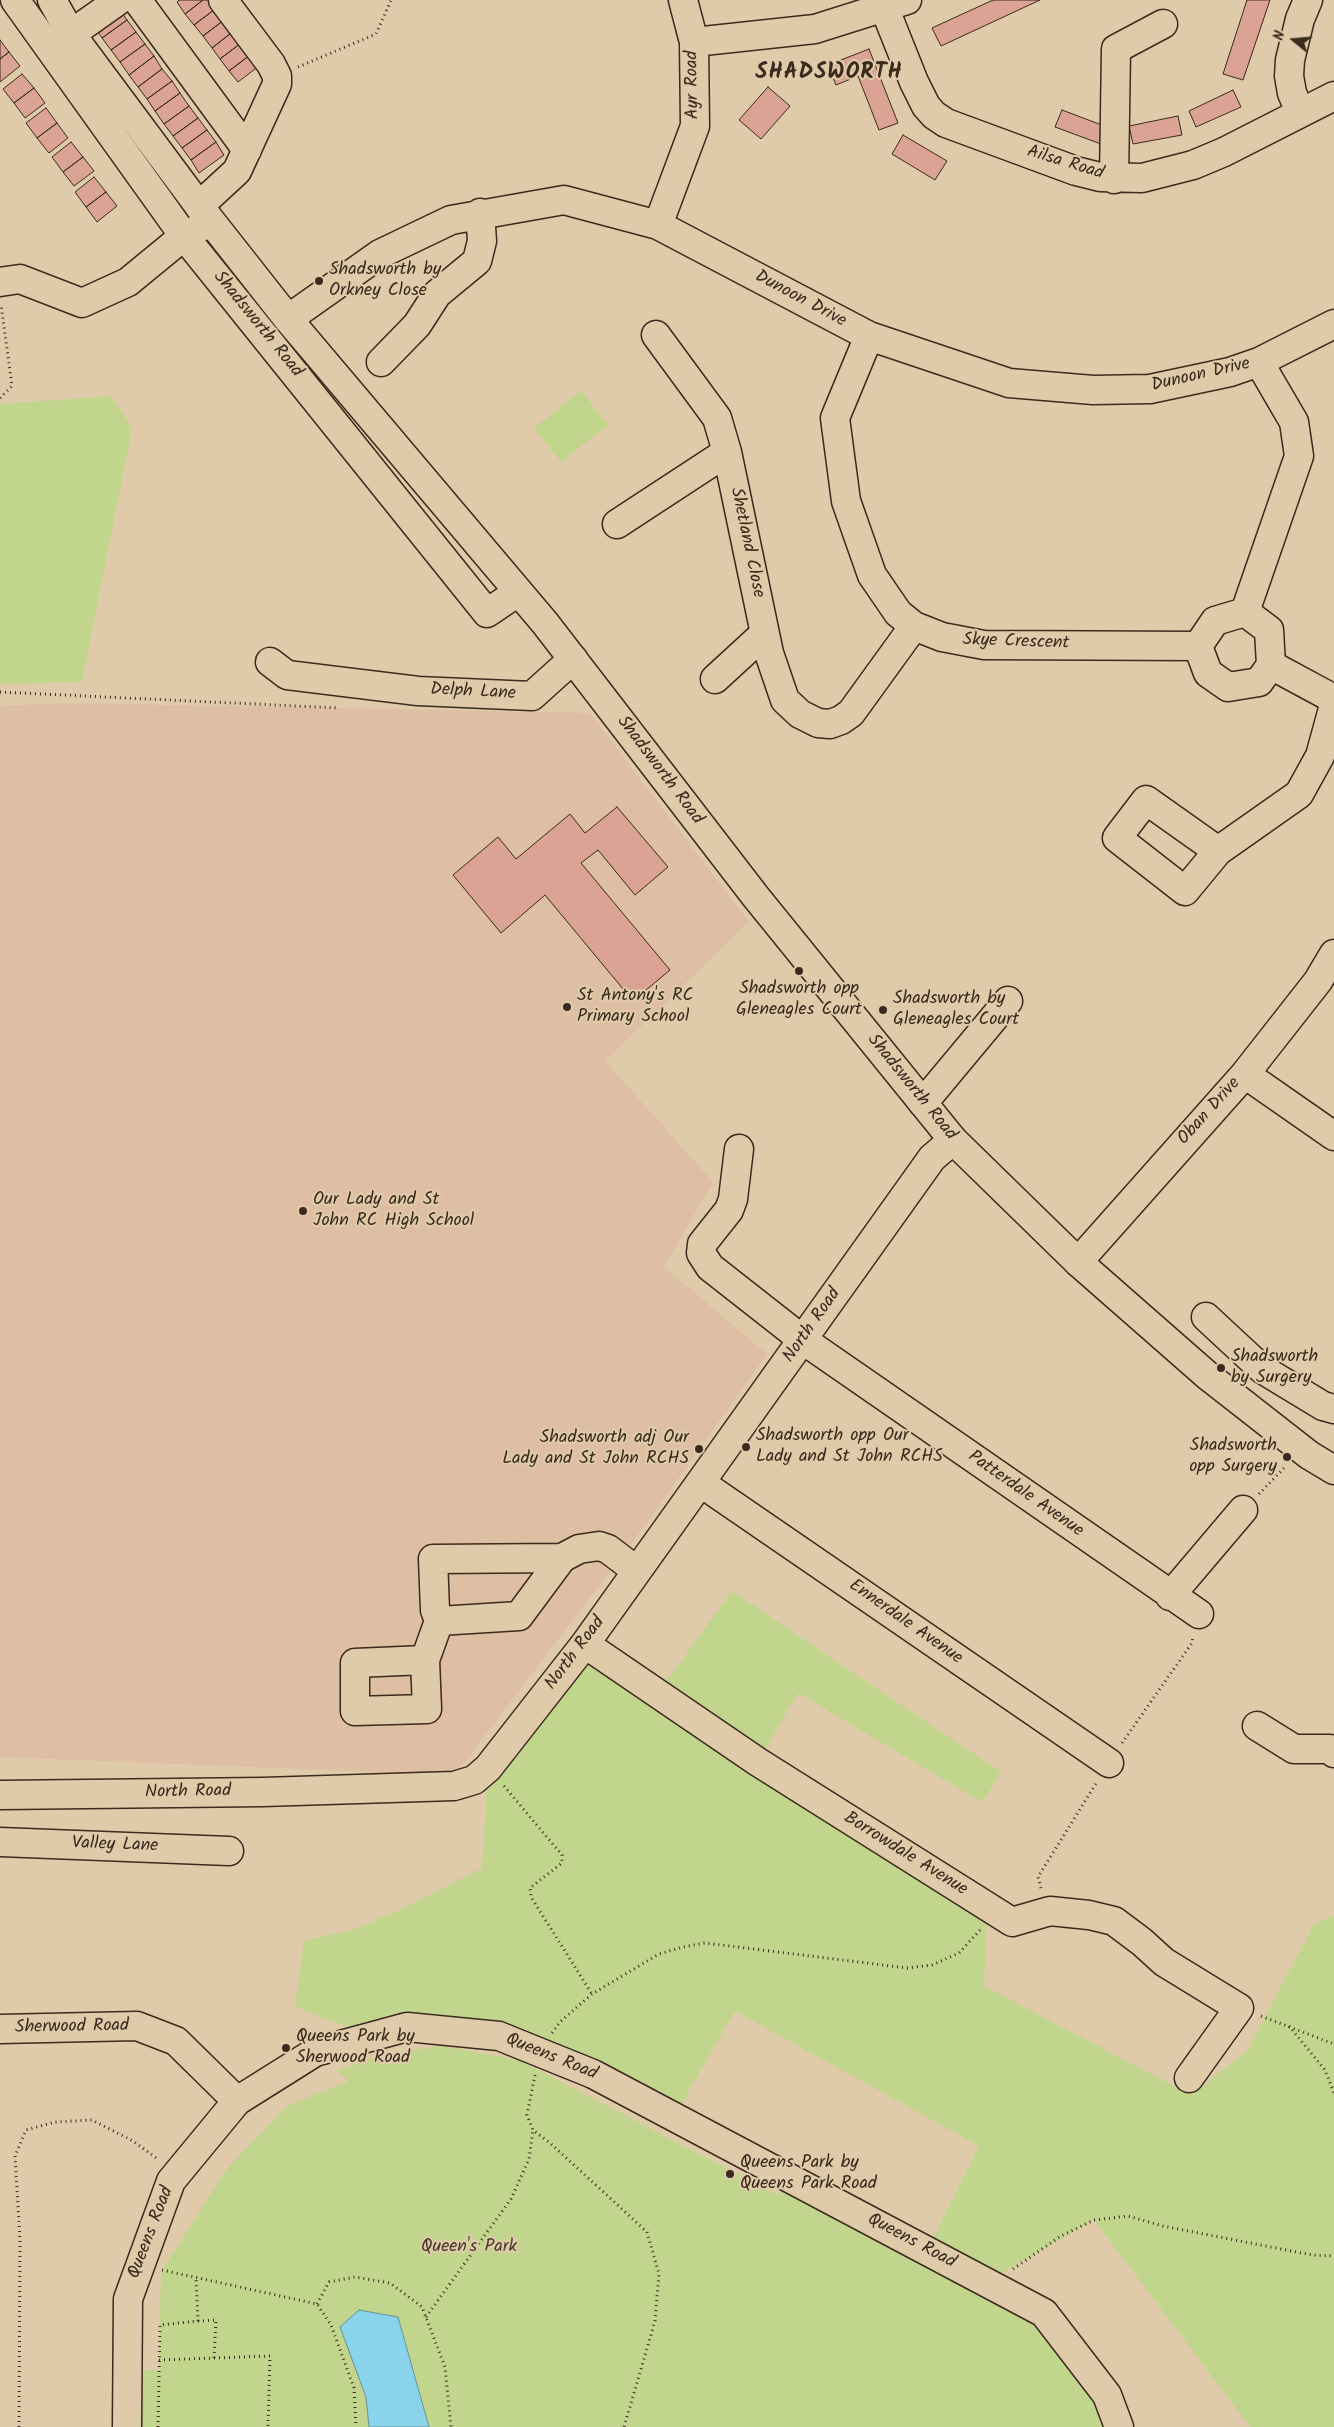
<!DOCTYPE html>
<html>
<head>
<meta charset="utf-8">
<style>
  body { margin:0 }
  #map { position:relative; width:1334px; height:2427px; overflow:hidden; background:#dfcbaa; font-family:Kalam,sans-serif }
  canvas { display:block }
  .north { position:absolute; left:1269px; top:15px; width:50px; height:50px; -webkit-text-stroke:4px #dfcbaa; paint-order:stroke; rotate:287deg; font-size:14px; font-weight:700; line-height:20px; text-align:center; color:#3b2a1e }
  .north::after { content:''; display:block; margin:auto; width:18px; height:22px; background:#3b2a1e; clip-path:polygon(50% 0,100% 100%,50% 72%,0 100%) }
</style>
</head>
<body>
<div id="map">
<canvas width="1334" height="2427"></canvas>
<div class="north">N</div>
</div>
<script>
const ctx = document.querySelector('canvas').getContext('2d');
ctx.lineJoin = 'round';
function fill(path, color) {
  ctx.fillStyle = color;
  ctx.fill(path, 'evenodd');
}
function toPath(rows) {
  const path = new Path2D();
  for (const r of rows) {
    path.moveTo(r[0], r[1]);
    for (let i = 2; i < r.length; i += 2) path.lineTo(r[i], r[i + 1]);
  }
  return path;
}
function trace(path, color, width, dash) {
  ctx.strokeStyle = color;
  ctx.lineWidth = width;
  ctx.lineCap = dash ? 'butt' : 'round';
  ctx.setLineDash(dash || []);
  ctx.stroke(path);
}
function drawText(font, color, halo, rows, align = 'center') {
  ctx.font = font + ' Kalam,sans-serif';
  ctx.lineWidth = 4;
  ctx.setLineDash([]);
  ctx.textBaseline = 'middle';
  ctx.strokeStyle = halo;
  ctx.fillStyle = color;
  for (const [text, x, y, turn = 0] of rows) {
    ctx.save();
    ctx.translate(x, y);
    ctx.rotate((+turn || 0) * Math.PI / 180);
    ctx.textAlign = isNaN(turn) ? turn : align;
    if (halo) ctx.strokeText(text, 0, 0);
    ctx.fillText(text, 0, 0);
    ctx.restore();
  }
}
fill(toPath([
  [64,703,590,713,749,922,605,1061,713,1182,664,1267,767,1354,646,1524,458,1771,427,1774,0,1757,0,706]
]), '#debfa3');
fill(toPath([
  [581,391,608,425,561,462,534,428],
  [112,396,132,429,82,682,0,684,0,404],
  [732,1591,1001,1772,982,1802,798,1693,763,1753,988,1889,984,1986,1191,2095,1247,2051,1314,1924,1334,1916,1334,2427,1250,2427,1094,2220,986,2282,1044,2313,1111,2427,139,2427,139,2371,159,2370,161,2273,225,2171,287,2106,349,2081,337,2071,382,2054,442,2046,519,2060,778,2195,794,2181,927,2250,979,2146,735,2011,674,2117,499,2037,373,2036,295,2007,304,1941,356,1929,399,1910,482,1868,488,1768,585,1644,660,1690]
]), '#c1d68c');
const water = toPath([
  [359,2310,398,2317,429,2427,369,2427,366,2397,340,2327,359,2310]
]);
fill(water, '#8ad4eb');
trace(water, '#6a9099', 1);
const building = toPath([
  [179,0,203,0,185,14,177,2,179,0],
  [203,0,214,0,219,6,194,25,185,14,203,0],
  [993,0,1040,0,941,46,932,28,993,0],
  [1247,0,1270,0,1243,80,1223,74,1247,0],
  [219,6,228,17,203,36,194,25,219,6],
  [118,7,127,20,102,38,93,25,118,7],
  [228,17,236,29,212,48,203,36,228,17],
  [127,20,136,32,111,50,102,38,127,20],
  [236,29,245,40,220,59,212,48,236,29],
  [136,32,145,44,120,62,111,50,136,32],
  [0,40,9,52,0,59,0,40],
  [245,40,254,52,229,71,220,59,245,40],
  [145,44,154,56,129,75,120,62,145,44],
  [869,49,898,123,879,130,858,76,836,85,828,65,869,49],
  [9,52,20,66,0,82,0,59,9,52],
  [254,52,263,63,238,82,229,71,254,52],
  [154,56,162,69,138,87,129,75,154,56],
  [162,69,172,81,147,99,138,87,162,69],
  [22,74,34,88,14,103,3,89,22,74],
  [172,81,180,93,155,111,147,99,172,81],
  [768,87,790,106,761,139,739,120,768,87],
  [34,88,45,103,25,118,14,103,34,88],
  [1233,90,1241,107,1196,127,1189,111,1233,90],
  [180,93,189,106,164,124,155,111,180,93],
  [189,106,198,118,173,136,164,124,189,106],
  [46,108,57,123,37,138,26,123,46,108],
  [1062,110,1107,127,1101,144,1055,127,1062,110],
  [1178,116,1182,135,1133,144,1129,126,1178,116],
  [198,118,207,130,182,148,173,136,198,118],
  [57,123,68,138,49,153,37,138,57,123],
  [207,130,216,142,191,160,182,148,207,130],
  [903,135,947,161,935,180,892,154,903,135],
  [71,142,83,157,63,172,52,157,71,142],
  [216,142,224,155,199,173,191,160,216,142],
  [83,157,94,171,74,186,63,172,83,157],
  [94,177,106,192,86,207,75,192,94,177],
  [106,192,117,206,97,222,86,207,106,192],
  [617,807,668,867,635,895,598,850,581,863,670,970,633,1001,545,895,501,933,453,875,498,837,516,859,570,814,585,833,617,807]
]);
fill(building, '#daa393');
trace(building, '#3b2a1e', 1);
const minor = toPath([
  [15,0,184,236,487,613,518,592],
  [137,0,247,150],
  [884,7,914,82,926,106,934,115,946,123,1076,171,1100,177,1142,178,1193,165,1224,152,1334,96],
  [71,34,119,0],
  [694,42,815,29,907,0],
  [1300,112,1292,93,1289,76,1290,60,1300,19,1308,0],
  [1114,179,1116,49,1163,24],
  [199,206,237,171,277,84,277,76,271,64,223,0],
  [658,225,695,126,694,42,683,0],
  [0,282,20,279,82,303,128,282,184,236,201,227],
  [288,319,380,254,451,220,564,200,658,225,869,336,1009,383,1093,390,1150,389,1230,372,1259,362,1334,324],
  [656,335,717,418,727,452,769,653,785,700,800,714,818,723,830,724,841,720,851,713,914,626],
  [869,336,835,418,846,501,872,575,898,613,914,626,942,637,984,645,1198,646],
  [381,362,417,325,437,294,477,261,482,241,480,213],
  [617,524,727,452],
  [1245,612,1299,456,1294,422,1259,362],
  [1245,612,1269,630,1271,665,1259,682,1228,687,1208,673,1198,646,1215,621,1245,612],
  [270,662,287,675,418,691,532,696,573,659],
  [1271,665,1334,699],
  [715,679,764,634],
  [1218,851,1146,800,1117,838,1185,891,1218,851,1299,794,1320,756,1334,705],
  [1245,1074,1334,1136],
  [923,1103,1008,1001],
  [739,1149,733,1199,729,1210,702,1244,701,1253,710,1267,803,1340,1199,1614],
  [1078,1262,1245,1074,1318,981,1334,954],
  [1206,1317,1262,1369,1323,1406,1334,1409],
  [701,1483,1109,1763],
  [562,1558,519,1616,439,1621,435,1610,433,1559,562,1558,579,1549,599,1546,608,1549,637,1571],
  [1170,1596,1243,1510],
  [585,1644,758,1762,1012,1922,1050,1911,1089,1915,1114,1921,1142,1942,1164,1962,1239,2008,1189,2078],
  [425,1660,427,1709,355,1711,355,1663,425,1660,439,1621],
  [1257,1726,1294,1749,1330,1749,1334,1753],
  [0,1795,263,1792,454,1786,474,1780,488,1768,585,1644,932,1158,953,1140],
  [0,1842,229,1851],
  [0,2029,137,2026,176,2041,237,2101],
  [127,2427,128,2299,171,2181,237,2101,315,2052,407,2027,499,2036,593,2074,1044,2313,1107,2395,1119,2427]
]);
const major = toPath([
  [52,0,71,34,199,206,288,319,545,623,756,897,953,1140,1078,1262,1208,1376,1309,1455,1334,1470]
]);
trace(minor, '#3b2a1e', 31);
trace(major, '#3b2a1e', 31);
trace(toPath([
  [298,67,376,34,391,0],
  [0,398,12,386,1,304],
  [0,692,339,708],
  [1259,1494,1286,1466],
  [1122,1743,1192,1643,1193,1636],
  [504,1786,562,1855,562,1863,530,1888,531,1897,592,1994],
  [1041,1888,1038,1877,1097,1782],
  [1261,2016,1334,2044],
  [1289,2026,1325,2070,1334,2093],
  [552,2033,560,2022,592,1994,659,1954,683,1947,705,1943,907,1968,932,1965,959,1953,981,1929],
  [535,2075,527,2115,533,2130,550,2143,647,2232,659,2274,655,2321,624,2427],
  [1013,2269,1061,2236,1094,2220,1128,2216,1163,2226,1312,2255,1334,2256],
  [162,2270,317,2304,331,2325,354,2388,356,2427],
  [317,2304,329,2282,355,2277,390,2283,422,2307,445,2367,451,2427],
  [426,2317,511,2199,529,2159,533,2130],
  [198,2321,216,2320,214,2358],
  [159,2360,270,2356,268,2427],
  [19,2427,20,2240,15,2156,26,2130,55,2122,92,2120,133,2141,159,2160],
  [158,2427,160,2325,198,2321,196,2278]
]), '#3b2a1e', 3, [1, 4]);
trace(minor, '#dfcbaa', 28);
trace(major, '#dfcbaa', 28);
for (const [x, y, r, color] of [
  [319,281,5,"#3b2a1e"],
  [799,971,5,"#3b2a1e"],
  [567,1007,5,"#3b2a1e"],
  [883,1010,5,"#3b2a1e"],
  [303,1211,5,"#3b2a1e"],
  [1221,1368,5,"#3b2a1e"],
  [746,1447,5,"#3b2a1e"],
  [699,1449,5,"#3b2a1e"],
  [1287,1457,5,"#3b2a1e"],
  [286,2048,5,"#3b2a1e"],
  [730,2174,5,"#3b2a1e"]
]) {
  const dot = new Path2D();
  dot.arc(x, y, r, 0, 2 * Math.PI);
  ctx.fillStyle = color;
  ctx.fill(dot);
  trace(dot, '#dfcbaa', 2);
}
drawText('18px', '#3b2a1e', '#dfcbaa', [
  ["Ayr Road",694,85,-91],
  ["Ailsa Road",1065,164,17],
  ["Dunoon Drive",800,300,28],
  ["Shadsworth Road",257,325,51],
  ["Dunoon Drive",1201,376,-13],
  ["Shetland Close",746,543,78],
  ["Skye Crescent",1016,643,2],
  ["Delph Lane",473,693,3],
  ["Shadsworth Road",659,771,53],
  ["Shadsworth Road",911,1088,51],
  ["Oban Drive",1210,1112,-48],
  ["North Road",813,1326,-55],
  ["Patterdale Avenue",1025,1495,35],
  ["Ennerdale Avenue",905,1623,35],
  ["North Road",576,1654,-53],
  ["North Road",188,1793,-1],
  ["Valley Lane",115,1846,2],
  ["Borrowdale Avenue",905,1855,32],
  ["Sherwood Road",72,2028,-1],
  ["Queens Road",551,2058,22],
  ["Queens Road",152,2233,-69],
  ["Queens Road",911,2242,28]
]);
drawText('18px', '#3b2a1e', '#dfcbaa', [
  ["Shadsworth by",329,271],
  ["Orkney Close",329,292],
  ["Shadsworth opp",799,990,"center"],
  ["Gleneagles Court",799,1011,"center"],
  ["St Antony's RC",577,997],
  ["Primary School",577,1018],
  ["Shadsworth by",893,1000],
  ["Gleneagles Court",893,1021],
  ["Our Lady and St",313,1201],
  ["John RC High School",313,1222],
  ["Shadsworth",1231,1358],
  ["by Surgery",1231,1379],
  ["Shadsworth opp Our",756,1437],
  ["Lady and St John RCHS",756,1458],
  ["Shadsworth adj Our",689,1439,"right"],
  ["Lady and St John RCHS",689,1460,"right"],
  ["Shadsworth",1277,1447,"right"],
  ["opp Surgery",1277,1468,"right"],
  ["Queens Park by",296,2038],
  ["Sherwood Road",296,2059],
  ["Queens Park by",740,2164],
  ["Queens Park Road",740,2185]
], 'left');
drawText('18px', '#483b29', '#dfcbaa', [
  ["Queen's Park",469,2248]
]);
ctx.letterSpacing = '1px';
drawText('bold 22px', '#3b2a1e', '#dfcbaa', [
  ["SHADSWORTH",829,74]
]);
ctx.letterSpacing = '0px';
</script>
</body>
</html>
